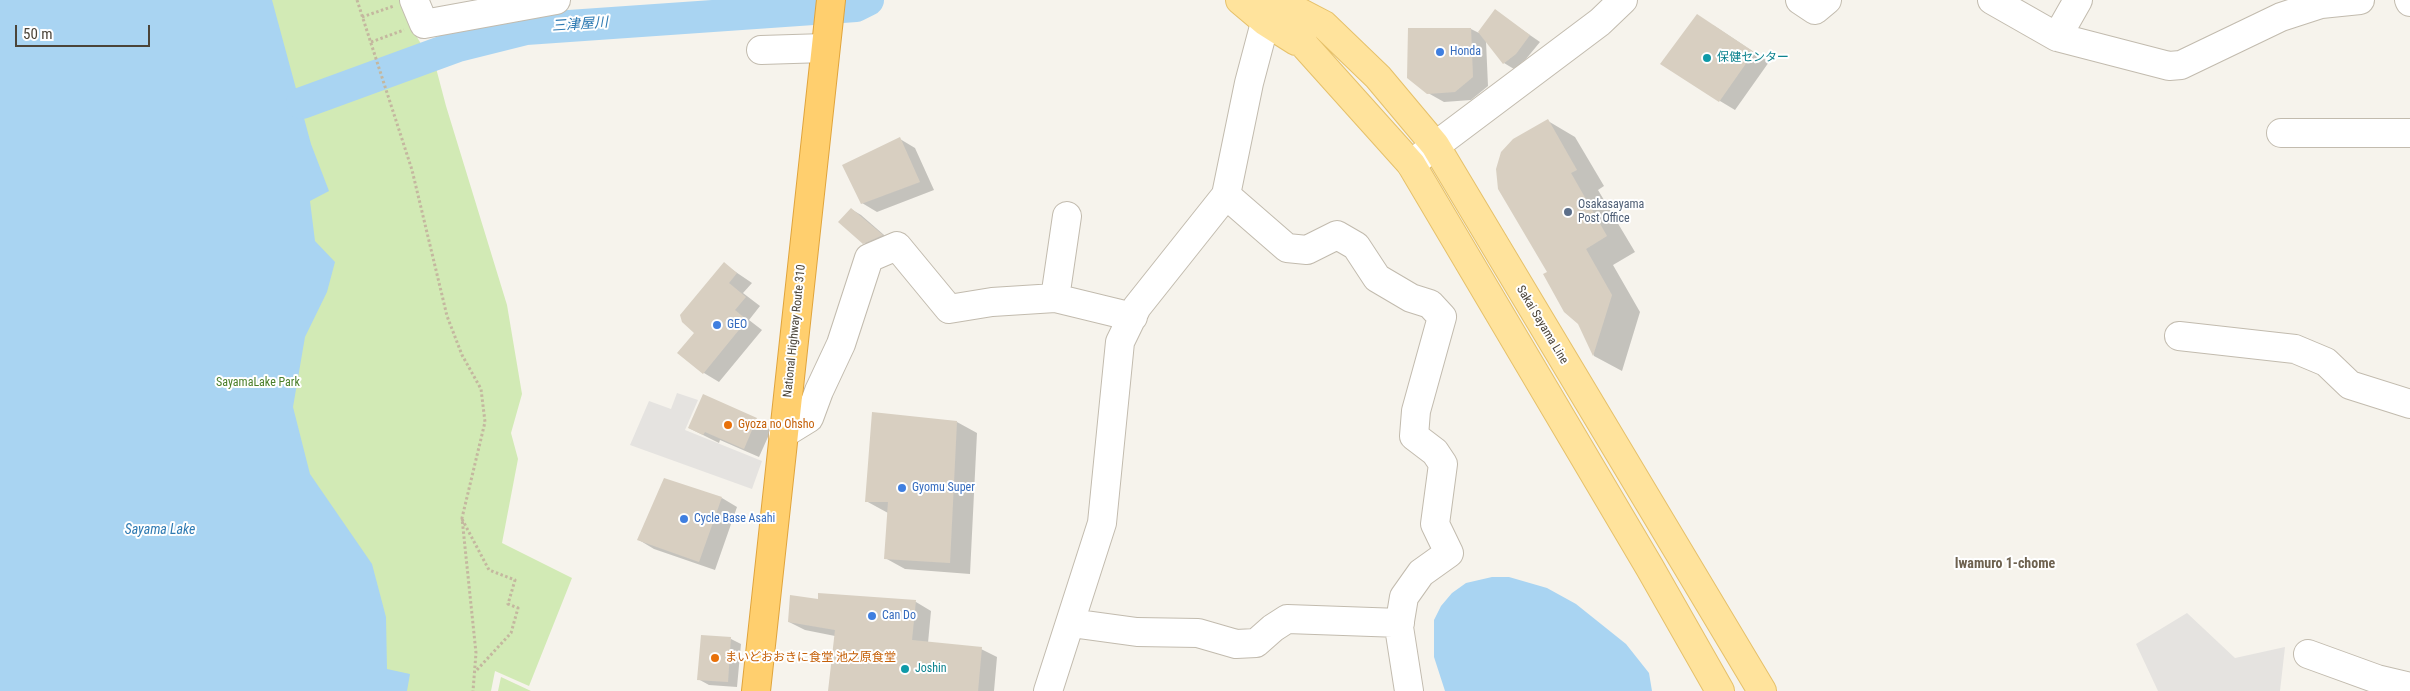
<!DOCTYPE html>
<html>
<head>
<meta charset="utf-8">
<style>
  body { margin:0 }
  #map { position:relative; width:2410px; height:691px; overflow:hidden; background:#f6f3ec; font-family:"Roboto Condensed",sans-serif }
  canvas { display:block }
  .scale { position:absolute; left:15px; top:25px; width:135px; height:22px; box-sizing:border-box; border:2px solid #4b4439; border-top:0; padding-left:6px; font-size:15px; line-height:18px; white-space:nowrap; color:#4b4439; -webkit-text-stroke:4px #fff; paint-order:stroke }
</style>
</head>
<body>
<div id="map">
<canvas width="2410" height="691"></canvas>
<div class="scale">50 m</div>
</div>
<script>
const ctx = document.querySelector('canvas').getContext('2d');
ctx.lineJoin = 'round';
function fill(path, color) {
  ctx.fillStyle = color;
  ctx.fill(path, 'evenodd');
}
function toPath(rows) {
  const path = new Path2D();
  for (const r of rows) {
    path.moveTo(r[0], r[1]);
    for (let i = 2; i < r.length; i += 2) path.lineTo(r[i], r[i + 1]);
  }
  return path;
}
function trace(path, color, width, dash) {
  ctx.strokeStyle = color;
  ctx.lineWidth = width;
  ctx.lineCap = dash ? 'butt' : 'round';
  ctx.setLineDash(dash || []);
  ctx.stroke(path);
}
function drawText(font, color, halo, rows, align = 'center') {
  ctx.font = font + ' "Roboto Condensed","Noto Sans JP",sans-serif';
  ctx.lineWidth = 4;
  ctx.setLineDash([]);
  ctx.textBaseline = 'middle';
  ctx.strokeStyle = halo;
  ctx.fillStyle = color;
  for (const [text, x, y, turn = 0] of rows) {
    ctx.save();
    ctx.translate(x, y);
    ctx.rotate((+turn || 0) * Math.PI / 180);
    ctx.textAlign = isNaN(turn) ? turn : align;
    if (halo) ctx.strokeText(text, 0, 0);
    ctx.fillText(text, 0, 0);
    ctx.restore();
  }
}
fill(toPath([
  [0,0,402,0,415,34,436,68,446,106,507,305,522,394,511,433,518,459,502,543,572,578,529,686,495,671,491,691,0,691],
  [501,677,531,691,498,691]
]), '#d2eab5');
fill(toPath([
  [677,393,698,400,685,430,762,461,752,489,630,445,649,401,671,409],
  [2187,613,2235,658,2285,647,2280,691,2158,691,2136,644]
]), '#e5e3e0');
fill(toPath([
  [0,0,272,0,311,144,329,191,310,201,315,241,335,262,327,292,305,337,293,407,310,474,372,564,386,617,387,669,410,674,407,691,0,691],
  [1492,577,1509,577,1547,588,1576,604,1626,644,1649,673,1652,691,1445,691,1434,657,1434,620,1441,606,1452,593,1466,583]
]), '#a9d4f2');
fill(toPath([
  [1495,11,1540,42,1526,59,1514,69,1504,63,1486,41,1488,86,1471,100,1444,102,1428,93,1471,29,1479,33],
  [1713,25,1769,62,1735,110,1720,101],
  [1548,121,1575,137,1604,186,1598,190,1635,252,1613,265,1640,312,1622,371,1594,356,1579,323,1549,273],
  [900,139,915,148,934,190,877,212,862,203],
  [851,209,861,215,891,241,874,249,864,243],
  [724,264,752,283,743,293,760,306,749,320,762,330,719,382,704,373,696,332],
  [703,396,772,428,759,457,720,440,719,443,689,428],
  [957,422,977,433,970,574,905,569,885,558,888,513,866,501],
  [722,498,737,507,715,570,654,549,639,540],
  [819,594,916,602,931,611,928,643,981,649,997,657,994,691,829,691,835,636,805,630,789,622,819,600],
  [731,639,741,644,737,687,709,685,698,679]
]), '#0003');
trace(toPath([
  [302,103,458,46,526,29,856,6,868,0]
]), '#a9d4f2', 32);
fill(toPath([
  [1495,9,1530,35,1516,54,1503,64,1478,32],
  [1697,14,1754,52,1719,102,1660,64],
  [1408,28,1471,28,1473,77,1455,92,1427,94,1407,78],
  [1548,119,1577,170,1571,173,1607,236,1586,249,1612,295,1593,356,1578,324,1564,312,1543,274,1547,272,1498,189,1496,169,1501,152,1513,139],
  [900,137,920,182,861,204,842,165],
  [851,208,883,235,863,244,838,222],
  [724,262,737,273,729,283,746,297,735,310,747,320,703,374,677,353,694,333,682,322,680,315],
  [703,394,757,418,744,449,705,432,703,435,688,428],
  [872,412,957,421,950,563,884,559,888,502,865,502],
  [664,478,722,497,699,562,637,540],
  [818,593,916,600,912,640,982,647,978,691,828,691,835,630,788,622,790,595,818,599],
  [701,635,731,637,728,682,697,680]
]), '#d8cfc1');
const minor = toPath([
  [414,0,424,24,556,0],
  [1800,0,1815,10,1827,0],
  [1992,0,2057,37,2169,66,2181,65,2281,17,2321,4,2360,0],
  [2409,0,2410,2],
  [2057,37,2078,0],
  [761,50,825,48],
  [2281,133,2410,133],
  [1411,164,1600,22,1623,0],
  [1226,195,1287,248,1307,250,1337,235,1356,246,1377,278,1411,298,1430,304,1442,317,1416,411,1414,436,1435,452,1443,464,1435,524,1449,553,1421,573,1404,597,1399,627,1409,691],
  [1055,298,1067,216],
  [2179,336,2295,349,2326,362,2350,385,2410,404],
  [783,434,809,418,819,391,841,344,869,258,897,246,949,309,992,302,1055,298,1133,317],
  [1071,623,1137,632,1198,633,1236,644,1256,643,1273,628,1287,619,1400,623],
  [2308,654,2377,679,2410,687],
  [1048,691,1102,523,1120,342,1137,307,1226,195,1249,83,1271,0]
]);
const major = toPath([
  [1240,0,1266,22,1296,41],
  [1276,0,1324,25,1378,77,1435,145,1762,691],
  [1274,1,1306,47,1411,164,1650,568,1720,691]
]);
const highway = toPath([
  [756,691,831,0]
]);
trace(minor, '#c2bbae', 30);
trace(major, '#e6c16a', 30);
trace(highway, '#e0a43c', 30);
trace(toPath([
  [357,0,412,170,447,316,462,355,481,389,485,422,462,518,476,653,473,691],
  [362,17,394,6],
  [371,42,404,30],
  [462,519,489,570,515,580,508,604,518,608,511,633,475,672]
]), '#c4b79f', 3, [2.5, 2.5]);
trace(minor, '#fff', 28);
trace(major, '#ffe39c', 28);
trace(highway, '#ffcf6e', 28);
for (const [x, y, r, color] of [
  [1440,52,5,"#3f7fe0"],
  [1707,58,5,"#0f9aa8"],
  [1568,212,5,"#5c6f8a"],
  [717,325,5,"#3f7fe0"],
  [728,425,5,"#e8710a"],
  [902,488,5,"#3f7fe0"],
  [684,519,5,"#3f7fe0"],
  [872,616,5,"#3f7fe0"],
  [715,658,5,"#e8710a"],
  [905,669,5,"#0f9aa8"]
]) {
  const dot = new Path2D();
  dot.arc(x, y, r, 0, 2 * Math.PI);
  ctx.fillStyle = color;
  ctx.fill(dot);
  trace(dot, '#fff', 2);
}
drawText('12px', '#366cbe', '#fff', [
  ["Honda",1450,52],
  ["GEO",727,325],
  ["Gyomu Super",912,488],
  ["Cycle Base Asahi",694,519],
  ["Can Do",882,616]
], 'left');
drawText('12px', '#0d838f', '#fff', [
  ["保健センター",1717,58],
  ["Joshin",915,669]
], 'left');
drawText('12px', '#4e5e75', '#fff', [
  ["Osakasayama",1578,205],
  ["Post Office",1578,219]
], 'left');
drawText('12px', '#4b4439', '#fff', [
  ["Sakai Sayama Line",1542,325,59],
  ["National Highway Route 310",795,331,-84]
]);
drawText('12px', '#4a7f2a', '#fff', [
  ["SayamaLake Park",258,383]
]);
drawText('12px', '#c56008', '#fff', [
  ["Gyoza no Ohsho",738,425],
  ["まいどおおきに食堂 池之原食堂",725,658]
], 'left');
drawText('italic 14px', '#2e7ab2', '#fff', [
  ["三津屋川",580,25,-4],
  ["Sayama Lake",160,530]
]);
drawText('bold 14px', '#6e6250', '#fff', [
  ["Iwamuro 1-chome",2005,564]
]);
</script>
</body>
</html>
